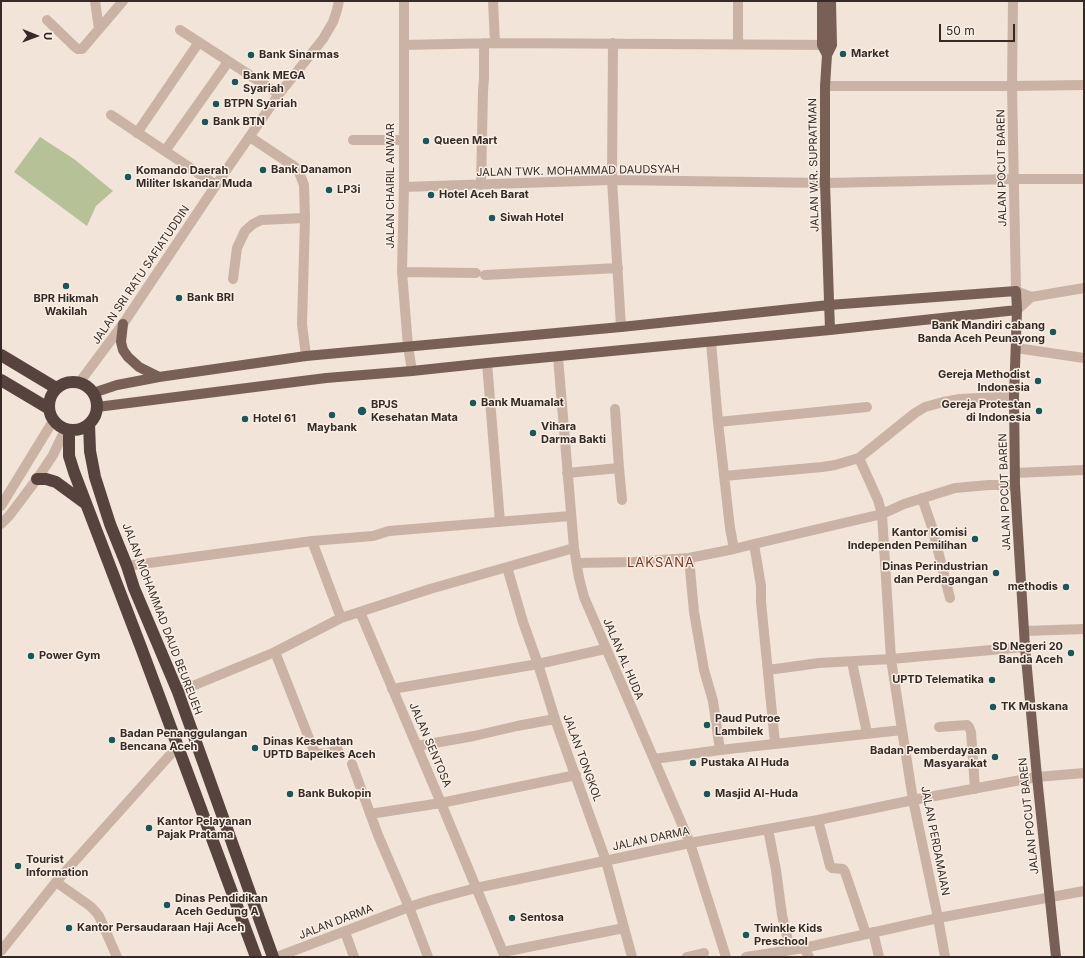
<!DOCTYPE html>
<html>
<head>
<meta charset="utf-8">
<style>
  body { margin:0 }
  #map { position:relative; width:1085px; height:958px; overflow:hidden; background:#f2e4d9; font-family:Inter,sans-serif }
  canvas { display:block }
  .frame { position:absolute; inset:0; border:2px solid #362a26; pointer-events:none }
  .north { position:absolute; left:16px; top:16px; width:40px; height:40px; -webkit-text-stroke:3px #faefe5; paint-order:stroke; rotate:91deg; font-size:11px; font-weight:700; line-height:16px; text-align:center; color:#362a26 }
  .north::after { content:''; display:block; margin:auto; width:14px; height:18px; background:#362a26; clip-path:polygon(50% 0,100% 100%,50% 72%,0 100%) }
  .scale { position:absolute; left:939px; top:24px; width:76px; height:18px; box-sizing:border-box; border:2px solid #362a26; border-top:0; padding-left:5px; font-size:12px; line-height:14px; white-space:nowrap; color:#362a26; -webkit-text-stroke:3px #faefe5; paint-order:stroke }
</style>
</head>
<body>
<div id="map">
<canvas width="1085" height="958"></canvas>
<div class="frame"></div>
<div class="north">U</div>
<div class="scale">50 m</div>
</div>
<script>
const ctx = document.querySelector('canvas').getContext('2d');
ctx.lineJoin = 'round';
function fill(path, color) {
  ctx.fillStyle = color;
  ctx.fill(path, 'evenodd');
}
function toPath(rows) {
  const path = new Path2D();
  for (const r of rows) {
    if (r.length === 3) {
      path.moveTo(r[0] + r[2], r[1]);
      path.arc(r[0], r[1], r[2], 0, 2 * Math.PI);
      continue;
    }
    path.moveTo(r[0], r[1]);
    for (let i = 2; i < r.length; i += 2) path.lineTo(r[i], r[i + 1]);
  }
  return path;
}
function trace(path, color, width, dash) {
  ctx.strokeStyle = color;
  ctx.lineWidth = width;
  ctx.lineCap = dash ? 'butt' : 'round';
  ctx.setLineDash(dash || []);
  ctx.stroke(path);
}
function drawText(font, color, halo, rows, align = 'center') {
  ctx.font = font + ' Inter,sans-serif';
  ctx.lineWidth = 3;
  ctx.setLineDash([]);
  ctx.textBaseline = 'middle';
  ctx.strokeStyle = halo;
  ctx.fillStyle = color;
  for (const [text, x, y, turn = 0] of rows) {
    ctx.save();
    ctx.translate(x, y);
    ctx.rotate((+turn || 0) * Math.PI / 180);
    ctx.textAlign = isNaN(turn) ? turn : align;
    if (halo) ctx.strokeText(text, 0, 0);
    ctx.fillText(text, 0, 0);
    ctx.restore();
  }
}
fill(toPath([
  [40,137,74,159,113,191,96,206,87,226,14,172]
]), '#b6c198');
trace(toPath([
  [95,1,99,29],
  [404,1,404,187,402,272,408,346,412,371],
  [493,1,495,43],
  [738,1,738,44],
  [1013,1,1012,86,1016,291,1031,297,1084,288],
  [47,20,75,47,78,49,82,49,123,1],
  [180,30,279,94],
  [613,43,612,180,621,327],
  [404,45,495,43,830,45],
  [825,86,1012,86,1084,85],
  [111,115,216,185],
  [137,133,199,42],
  [250,137,295,167,299,172,304,185,305,218,302,324,306,356],
  [353,140,404,140],
  [165,151,228,62],
  [481,185,483,91,484,78,484,43],
  [404,187,612,180,825,183,1014,179,1084,179],
  [402,272,476,273],
  [485,275,618,268],
  [233,279,237,248,245,231,253,224,261,220,305,218],
  [1017,310,1031,297],
  [711,342,718,422,730,528,734,549,754,544,882,514,904,504,955,488,989,485,1015,485],
  [1016,348,1084,358],
  [558,357,574,548,579,578,584,597,690,843,726,957],
  [487,363,500,522],
  [79,383,123,324,216,185,279,94,323,39,333,22,337,10,339,1],
  [718,422,867,407],
  [619,468,622,500],
  [567,473,619,468,615,409],
  [1015,473,1084,470],
  [724,476,822,467,835,465,859,458],
  [922,498,932,527,950,598],
  [1,506,53,421],
  [1,524,9,516,37,479,53,455,65,430],
  [312,541,341,618],
  [754,544,761,586,761,602,775,743],
  [689,558,694,612,704,670,713,701,720,750],
  [577,563,633,562,689,558,734,549],
  [127,566,312,541,373,536,389,531,570,516],
  [507,567,523,622,538,664,555,719,606,861,632,957],
  [360,612,441,803,505,957],
  [1024,631,1084,629],
  [275,652,314,751,318,754,327,753,338,750],
  [852,662,867,733],
  [768,670,819,663,891,659,1025,647],
  [392,689,538,664,605,649],
  [178,692,275,652,341,618,430,589,574,548],
  [939,727,967,725,969,727,971,732,975,789],
  [417,746,474,736,517,726,555,719],
  [654,759,720,750,902,730],
  [352,764,378,835,409,907,428,957],
  [370,814,441,803,576,775],
  [818,820,830,866,832,868,843,869,845,872,866,934],
  [768,829,776,870,782,915,790,949],
  [56,882,90,906,95,911,99,916,117,957],
  [345,932,354,957],
  [873,932,879,957],
  [804,948,809,957],
  [1,951,56,882,178,746],
  [503,952,624,928],
  [277,957,409,907,431,900,476,888,690,843,818,820,913,800,1037,777,1084,773],
  [687,957,704,953],
  [746,957,804,948,938,918,1084,891],
  [945,957,938,918,913,800,891,659,882,514,878,500,859,458,915,413,925,407,943,402,960,399,1014,396]
]), '#cab3a4', 10);
trace(toPath([
  [822,1,822,45,827,55],
  [123,324,121,342,123,350,128,357,139,367,159,377],
  [830,330,825,183,825,86,827,55,832,45,831,1],
  [93,393,117,385,159,377,306,356,621,327,829,305,1016,291,1017,310,1014,396,1015,485,1025,647,1037,777,1056,957],
  [97,407,326,378,412,371,487,363,830,330,1017,310]
]), '#786057', 10);
trace(toPath([
  [1,355,56,388],
  [1,380,48,408],
  [73,406,24],
  [89,424,90,451,95,477,110,524,127,566,134,588,178,692,273,957],
  [69,431,69,456,74,472,142,650,256,957],
  [37,479,46,479,56,482,86,504]
]), '#57433d', 12);
for (const [x, y, r, color] of [
  [843,54,4,"#1a5858"],
  [251,55,4,"#1a5858"],
  [235,82,4,"#1a5858"],
  [216,104,4,"#1a5858"],
  [205,122,4,"#1a5858"],
  [426,141,4,"#1a5858"],
  [263,170,4,"#1a5858"],
  [128,177,4,"#1a5858"],
  [329,190,4,"#1a5858"],
  [431,195,4,"#1a5858"],
  [492,218,4,"#1a5858"],
  [66,286,4,"#1a5858"],
  [179,298,4,"#1a5858"],
  [1053,332,4,"#1a5858"],
  [1038,381,4,"#1a5858"],
  [473,403,4,"#1a5858"],
  [362,411,5,"#1a5858"],
  [1039,411,4,"#1a5858"],
  [332,415,4,"#1a5858"],
  [245,419,4,"#1a5858"],
  [533,433,4,"#1a5858"],
  [975,539,4,"#1a5858"],
  [996,573,4,"#1a5858"],
  [1066,587,4,"#1a5858"],
  [1071,653,4,"#1a5858"],
  [31,656,4,"#1a5858"],
  [992,680,4,"#1a5858"],
  [993,707,4,"#1a5858"],
  [707,725,4,"#1a5858"],
  [112,740,4,"#1a5858"],
  [255,748,4,"#1a5858"],
  [995,757,4,"#1a5858"],
  [693,763,4,"#1a5858"],
  [290,794,4,"#1a5858"],
  [707,794,4,"#1a5858"],
  [149,828,4,"#1a5858"],
  [18,866,4,"#1a5858"],
  [167,905,4,"#1a5858"],
  [512,918,4,"#1a5858"],
  [69,928,4,"#1a5858"],
  [746,935,4,"#1a5858"]
]) {
  const dot = new Path2D();
  dot.arc(x, y, r, 0, 2 * Math.PI);
  ctx.fillStyle = color;
  ctx.fill(dot);
  trace(dot, '#faefe5', 1.5);
}
drawText('bold 11px', '#362a26', '#faefe5', [
  ["Market",851,54],
  ["Bank Sinarmas",259,55],
  ["Bank MEGA",243,76],
  ["Syariah",243,89],
  ["BTPN Syariah",224,104],
  ["Bank BTN",213,122],
  ["Queen Mart",434,141],
  ["Bank Danamon",271,170],
  ["Komando Daerah",136,171],
  ["Militer Iskandar Muda",136,184],
  ["LP3i",337,190],
  ["Hotel Aceh Barat",439,195],
  ["Siwah Hotel",500,218],
  ["Bank BRI",187,298],
  ["BPR Hikmah",66,299,"center"],
  ["Wakilah",66,312,"center"],
  ["Bank Mandiri cabang",1045,326,"right"],
  ["Banda Aceh Peunayong",1045,339,"right"],
  ["Gereja Methodist",1030,375,"right"],
  ["Indonesia",1030,388,"right"],
  ["Bank Muamalat",481,403],
  ["BPJS",371,405],
  ["Kesehatan Mata",371,418],
  ["Gereja Protestan",1031,405,"right"],
  ["di Indonesia",1031,418,"right"],
  ["Hotel 61",253,419],
  ["Vihara",541,427],
  ["Darma Bakti",541,440],
  ["Maybank",332,428,"center"],
  ["Kantor Komisi",967,533,"right"],
  ["Independen Pemilihan",967,546,"right"],
  ["Dinas Perindustrian",988,567,"right"],
  ["dan Perdagangan",988,580,"right"],
  ["methodis",1058,587,"right"],
  ["SD Negeri 20",1063,647,"right"],
  ["Banda Aceh",1063,660,"right"],
  ["Power Gym",39,656],
  ["UPTD Telematika",984,680,"right"],
  ["TK Muskana",1001,707],
  ["Paud Putroe",715,719],
  ["Lambilek",715,732],
  ["Badan Penanggulangan",120,734],
  ["Bencana Aceh",120,747],
  ["Dinas Kesehatan",263,742],
  ["UPTD Bapelkes Aceh",263,755],
  ["Badan Pemberdayaan",987,751,"right"],
  ["Masyarakat",987,764,"right"],
  ["Pustaka Al Huda",701,763],
  ["Bank Bukopin",298,794],
  ["Masjid Al-Huda",715,794],
  ["Kantor Pelayanan",157,822],
  ["Pajak Pratama",157,835],
  ["Tourist",26,860],
  ["Information",26,873],
  ["Dinas Pendidikan",175,899],
  ["Aceh Gedung A",175,912],
  ["Sentosa",520,918],
  ["Kantor Persaudaraan Haji Aceh",77,928],
  ["Twinkle Kids",754,929],
  ["Preschool",754,942]
], 'left');
drawText('11px', '#362a26', '#faefe5', [
  ["JALAN W.R. SUPRATMAN",814,165,-91],
  ["JALAN POCUT BAREN",1002,168,-91],
  ["JALAN TWK. MOHAMMAD DAUDSYAH",578,171,-1],
  ["JALAN CHAIRIL ANWAR",391,186,-90],
  ["JALAN SRI RATU SAFIATUDDIN",141,275,-56],
  ["JALAN POCUT BAREN",1005,492,-92],
  ["JALAN MOHAMMAD DAUD BEUREUEH",162,619,69],
  ["JALAN AL HUDA",623,659,67],
  ["JALAN SENTOSA",430,745,67],
  ["JALAN TONGKOL",582,758,70],
  ["JALAN POCUT BAREN",1029,816,-96],
  ["JALAN DARMA",651,839,-12],
  ["JALAN PERDAMAIAN",935,841,79],
  ["JALAN DARMA",336,922,-21]
]);
ctx.letterSpacing = '1px';
drawText('13px', '#872f1d', '#faefe5', [
  ["LAKSANA",661,563]
]);
ctx.letterSpacing = '0px';
</script>
</body>
</html>
